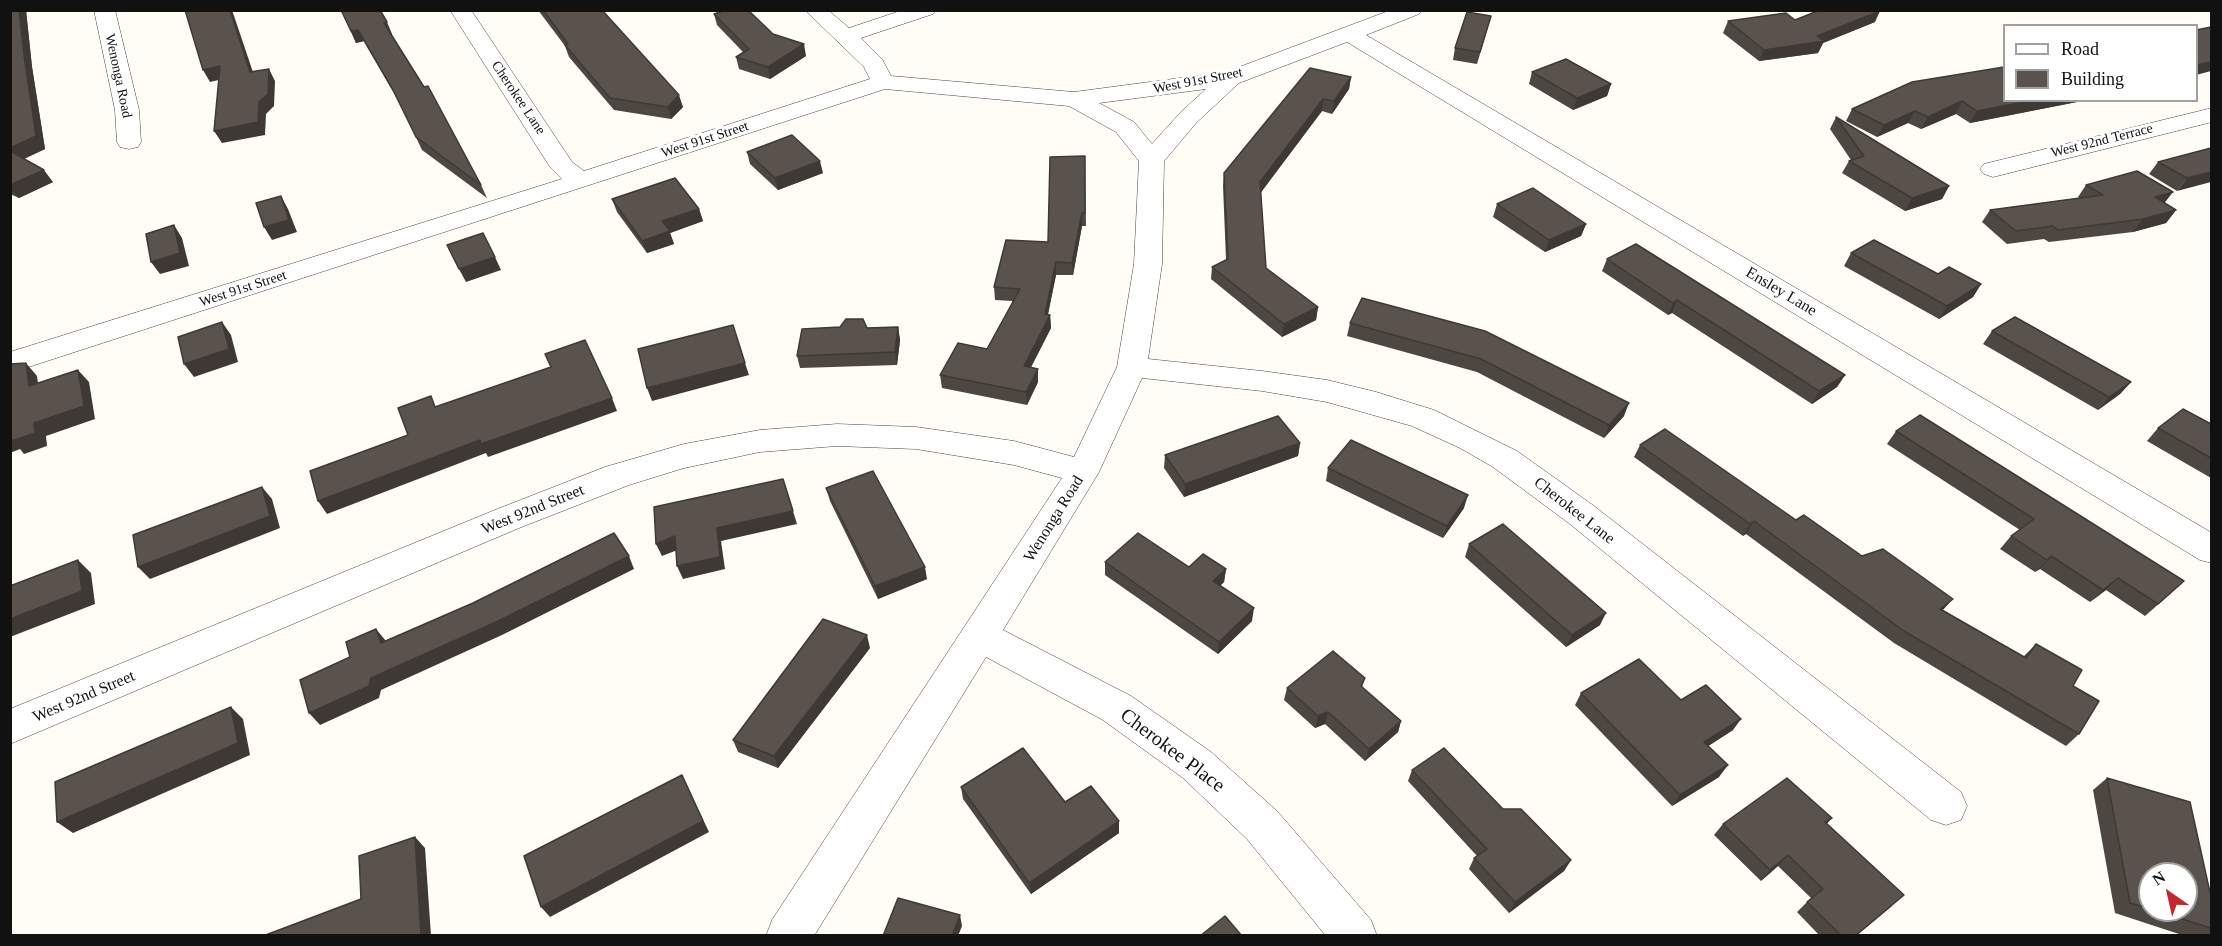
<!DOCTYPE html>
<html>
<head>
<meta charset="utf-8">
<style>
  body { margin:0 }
  #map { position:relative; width:2222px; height:946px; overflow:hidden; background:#fffdf5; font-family:"Times New Roman",serif }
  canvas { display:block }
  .frame { position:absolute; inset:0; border:12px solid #111; pointer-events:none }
  .legend { position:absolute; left:2003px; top:24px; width:195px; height:78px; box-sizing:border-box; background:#fff; border:2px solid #a0a0a0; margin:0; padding:8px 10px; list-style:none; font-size:18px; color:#111 }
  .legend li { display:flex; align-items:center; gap:12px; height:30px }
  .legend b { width:30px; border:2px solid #a0a0a0 }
  .north { position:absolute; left:2138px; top:862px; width:60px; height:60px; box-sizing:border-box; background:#fff; border:2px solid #a0a0a0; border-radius:50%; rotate:326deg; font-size:16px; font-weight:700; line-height:24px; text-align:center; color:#111 }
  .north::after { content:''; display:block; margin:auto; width:21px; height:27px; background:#c4262e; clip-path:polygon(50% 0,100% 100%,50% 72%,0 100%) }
</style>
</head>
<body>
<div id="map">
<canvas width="2222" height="946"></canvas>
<div class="frame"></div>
<ul class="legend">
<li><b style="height:8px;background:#fff"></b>Road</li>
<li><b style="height:16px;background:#5a524d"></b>Building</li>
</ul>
<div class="north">N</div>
</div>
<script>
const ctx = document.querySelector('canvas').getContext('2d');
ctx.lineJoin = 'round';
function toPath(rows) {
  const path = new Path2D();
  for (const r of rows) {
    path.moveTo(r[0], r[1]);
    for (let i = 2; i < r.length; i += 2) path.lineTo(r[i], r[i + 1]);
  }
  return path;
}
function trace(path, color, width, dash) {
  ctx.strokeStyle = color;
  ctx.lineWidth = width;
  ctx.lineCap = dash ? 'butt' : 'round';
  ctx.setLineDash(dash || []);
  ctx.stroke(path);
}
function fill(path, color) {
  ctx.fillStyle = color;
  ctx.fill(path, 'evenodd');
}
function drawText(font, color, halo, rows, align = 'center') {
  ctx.font = font + ' "Times New Roman",serif';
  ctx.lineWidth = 6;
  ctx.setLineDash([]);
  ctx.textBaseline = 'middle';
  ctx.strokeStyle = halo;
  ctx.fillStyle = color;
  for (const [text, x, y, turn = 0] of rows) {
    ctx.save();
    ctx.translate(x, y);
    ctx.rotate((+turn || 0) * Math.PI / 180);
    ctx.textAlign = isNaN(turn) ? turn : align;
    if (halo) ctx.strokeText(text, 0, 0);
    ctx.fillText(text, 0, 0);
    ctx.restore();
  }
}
const minor = toPath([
  [94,10,115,10,139,110,141,142,138,147,129,149,120,147,117,142,115,110,94,10],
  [450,10,471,10,572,162,584,171,870,79,864,67,805,10,828,10,849,28,903,10,936,10,933,14,861,38,882,59,891,76,1074,92,1226,72,1391,10,1422,10,1419,14,1366,35,2212,533,2212,563,2200,560,1347,42,1239,83,1197,122,1164,161,1162,264,1148,359,1262,371,1327,380,1376,392,1434,410,1517,451,1594,506,1961,792,1967,806,1961,820,1946,825,1931,820,1570,524,1493,467,1460,448,1412,426,1327,402,1262,391,1142,378,1099,472,1003,630,1131,696,1211,752,1277,811,1371,920,1377,936,1326,936,1247,839,1183,778,1103,720,986,657,814,936,766,936,772,920,1062,478,1014,465,916,449,837,446,760,452,684,468,629,485,519,528,10,744,10,709,495,510,605,467,684,444,760,430,837,424,916,427,1014,441,1074,457,1117,367,1134,264,1139,161,1116,132,1069,106,885,89,10,373,10,352,562,179,550,167,450,10],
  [1206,89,1181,112,1152,144,1134,122,1099,103,1206,89],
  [2212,108,2212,122,1993,177,1984,174,1980,169,1984,164,2212,108]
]);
trace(minor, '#444', 1);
fill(minor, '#fff');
fill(toPath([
  [10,10,26,10,32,67,45,149,24,159,53,182,19,198,10,194],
  [341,10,392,34,391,34,481,185,487,198,422,150,399,102,364,41,356,43],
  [538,10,602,10,683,107,671,119,614,110,569,57,565,46],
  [714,14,773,34,806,56,770,79,739,69,736,57,743,52,717,25],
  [1795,20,1875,22,1823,43,1818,53,1759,61,1723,33,1728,21],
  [1488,27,1477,64,1453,60,1455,48],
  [1532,72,1611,84,1607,96,1573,110,1529,84],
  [1351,77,1349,89,1332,114,1322,111,1261,192,1266,268,1318,307,1316,320,1282,337,1211,279,1212,267,1226,260,1223,186,1224,173],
  [1912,82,2004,100,2087,100,1970,123,1956,114,1921,129,1908,123,1877,137,1846,121,1852,109],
  [1836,117,1949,186,1942,199,1905,211,1842,173,1849,161,1851,160,1830,129],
  [2211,148,2177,191,2149,174,2158,162],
  [747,152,823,173,778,190,750,164],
  [1085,156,1086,226,1082,226,1073,275,1056,275,1048,315,1050,315,1051,328,1031,367,1038,369,1038,382,1027,405,942,388,940,375,987,349,1013,301,995,300,994,287,1048,242],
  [2086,185,2165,203,2176,210,2166,223,2133,232,2049,242,2044,239,2007,244,1982,222,1990,210,2079,198,2078,197],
  [612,199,699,209,703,221,670,233,674,244,647,253,617,212],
  [1497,204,1586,224,1581,236,1545,252,1493,217],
  [1851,253,1938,274,1981,284,1973,297,1939,319,1844,266],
  [1607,259,1845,375,1837,387,1812,404,1672,313,1668,315,1602,271],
  [1362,298,1624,416,1604,438,1477,372,1347,336,1350,323],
  [898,327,900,340,897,365,800,368,797,356,867,328],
  [1992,331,2131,382,2120,394,2098,410,1983,344],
  [2211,424,2211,478,2147,441,2158,428],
  [1896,431,2184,581,2145,616,2106,590,2090,602,2040,569,2035,572,2000,549,2011,536,2020,530,1887,444],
  [1300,443,1298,456,1184,497,1164,468,1165,455],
  [1640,445,1796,520,1862,556,1943,610,2023,657,2036,644,2073,686,2079,734,2066,746,1894,643,1746,534,1743,536,1634,457],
  [1328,468,1464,508,1443,538,1326,481],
  [826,488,927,579,878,599,830,501],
  [1469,544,1600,625,1566,647,1465,557],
  [1105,562,1226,569,1224,582,1220,586,1252,621,1218,654,1105,575],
  [870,648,778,768,738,752,733,740],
  [1365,678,1362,687,1401,721,1398,732,1365,761,1325,724,1315,728,1284,700,1287,688],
  [1581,693,1681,700,1733,730,1708,746,1719,777,1672,806,1575,705],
  [1412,770,1503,809,1571,860,1564,871,1509,913,1469,869,1474,858,1477,856,1408,781],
  [2107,778,2211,897,2211,936,2185,936,2115,913,2093,790],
  [2150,874,2186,910,2150,910],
  [961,787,1065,802,1119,821,1119,833,1031,894,963,799],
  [1832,818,1827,824,1892,906,1856,936,1820,936,1797,912,1811,898,1778,866,1761,881,1714,835,1723,824]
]), '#4d4742');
fill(toPath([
  [19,10,26,10,32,67,45,149,17,162,10,154,10,148,24,55],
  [230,10,232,10,257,84,250,72],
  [1880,11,1875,22,1823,43,1818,53,1759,61,1764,50,1817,36],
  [387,22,392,34,390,35,384,23],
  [358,30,364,41,356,43,351,31],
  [804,44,806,56,770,79,768,67],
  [2211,62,2211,71,2196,75,2196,65],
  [220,66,227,78,210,82,203,70],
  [269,69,275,81,274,106,266,114,265,135,222,143,214,131,259,102],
  [1351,77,1349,89,1332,114,1334,101],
  [1611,84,1607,96,1573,110,1577,98],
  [679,95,683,107,671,119,668,107],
  [1323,99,1322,111,1259,195,1260,182],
  [2034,100,2087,100,1970,123,1977,111],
  [1962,101,1956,114,1921,129,1928,117],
  [1915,111,1908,123,1877,137,1884,125],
  [820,161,823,173,778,190,775,178],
  [44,170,53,182,19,198,10,188,10,185],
  [2211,172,2211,182,2177,191,2187,178],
  [1949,186,1942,199,1905,211,1912,198],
  [2173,192,2163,205,2155,197],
  [281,196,288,209,297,232,272,240,264,227],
  [699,209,703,221,670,233,674,244,647,253,642,241,662,221],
  [2176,210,2166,223,2133,232,2143,219],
  [1082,213,1082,226,1073,275,1072,263],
  [1586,224,1581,236,1545,252,1549,240],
  [174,225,182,238,189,266,160,274,151,262],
  [495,257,501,270,466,282,459,269],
  [1056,262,1056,275,1046,322,1050,315,1051,328,1025,379,1024,366,1045,314],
  [1981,284,1973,297,1939,319,1947,306],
  [1677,300,1672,313,1668,315,1673,303],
  [1318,307,1316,320,1282,337,1284,324],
  [222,322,231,335,238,362,194,377,184,364],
  [898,327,900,340,897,365,895,352],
  [26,363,37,376,40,399,29,386],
  [745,363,749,375,652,401,647,388],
  [1038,369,1038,382,1027,405,1026,392],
  [78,370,89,382,95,419,46,436,47,446,24,454,20,449,10,453,10,436,34,423],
  [1845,375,1837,387,1812,404,1819,391],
  [2131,382,2120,394,2098,410,2109,397],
  [612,398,617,411,488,457,486,453,327,514,318,501,480,440],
  [1629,403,1624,416,1604,438,1609,425],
  [1300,443,1298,456,1184,497,1185,484],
  [262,487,272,499,280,528,150,579,138,567],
  [1468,495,1464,508,1443,538,1447,526],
  [793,511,797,524,721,541,725,569,683,579,677,566,717,528],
  [1754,521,1746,534,1743,536,1750,524],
  [675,536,680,549,662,556,656,544],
  [629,556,634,569,502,635,381,690,379,698,320,725,309,713,371,678],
  [2051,556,2040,569,2035,572],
  [78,560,91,573,95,604,10,637,10,619],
  [925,567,927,579,878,599,875,586],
  [1226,569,1224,582,1212,593,1213,581],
  [2118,578,2106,590,2090,602,2103,590],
  [2184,581,2171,593,2145,616,2158,604],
  [1953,599,1942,611,1940,609],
  [1254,608,1252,621,1218,654,1219,642],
  [1606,613,1600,625,1566,647,1572,635],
  [376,629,386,641,381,643],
  [867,635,870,648,778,768,774,756],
  [231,707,243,719,250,755,73,833,57,822],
  [1328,712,1325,724,1315,728,1318,716],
  [1741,719,1733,730,1696,754,1704,742],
  [1401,721,1398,732,1365,761,1369,749],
  [1728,765,1719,777,1672,806,1680,795],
  [682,775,709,832,550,917,541,907],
  [1119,821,1119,833,1031,894,1029,883],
  [415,837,425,848,431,936,420,936],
  [1788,855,1778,866,1761,881,1770,870],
  [1571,860,1564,871,1509,913,1515,902],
  [960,915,962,926,958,936,952,936]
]), '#3f3936');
const building = toPath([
  [10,10,19,10,24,55,36,136,10,148,10,10],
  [185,10,230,10,250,72,269,69,268,94,259,102,258,122,214,131,220,66,203,70,185,10],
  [341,10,380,10,387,22,384,23,424,87,428,86,481,185,416,137,393,90,358,30,351,31,341,10],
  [543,10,602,10,679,95,668,107,610,98,565,45,568,44,543,10],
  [726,10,748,10,773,34,804,44,768,67,736,57,749,49,714,14,726,10],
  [1820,10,1880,11,1817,36,1824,41,1764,50,1728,21,1786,13,1795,20,1820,10],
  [1467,12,1491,16,1480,52,1455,48,1467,12],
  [2211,27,2211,62,2196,65,2196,30,2211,27],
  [1566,59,1611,84,1577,98,1532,72,1566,59],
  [2004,67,2004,100,2034,100,1977,111,1962,101,1928,117,1915,111,1884,125,1852,109,1912,82,2004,67],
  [1310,68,1351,77,1334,101,1323,99,1260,182,1266,268,1318,307,1284,324,1212,267,1228,259,1224,173,1310,68],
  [1836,117,1949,186,1912,198,1849,161,1864,156,1836,117],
  [792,135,820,161,775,178,747,152,792,135],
  [2211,148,2211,172,2187,178,2158,162,2211,148],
  [10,151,44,170,10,185,10,151],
  [1085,156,1085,213,1082,213,1072,263,1056,262,1045,314,1050,315,1024,366,1038,369,1026,392,940,375,958,343,987,349,1020,289,994,287,1006,240,1048,242,1050,157,1085,156],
  [2137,171,2173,192,2155,197,2176,210,2143,219,2058,230,2053,226,2016,231,1990,210,2103,195,2086,185,2137,171],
  [675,178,699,209,662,221,670,231,642,241,612,199,675,178],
  [1533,188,1586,224,1549,240,1497,204,1533,188],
  [281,196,289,220,264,227,256,203,281,196],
  [174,225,180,253,151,262,146,234,174,225],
  [483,233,495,257,459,269,447,245,483,233],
  [1874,240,1938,274,1949,267,1981,284,1947,306,1851,253,1874,240],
  [1636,244,1845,375,1819,391,1677,300,1673,303,1607,259,1636,244],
  [1362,298,1485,331,1629,403,1609,425,1481,359,1350,323,1362,298],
  [2015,317,2131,382,2109,397,1992,331,2015,317],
  [846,319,863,319,867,328,898,327,895,352,797,356,802,329,840,327,846,319],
  [222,322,229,349,184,364,178,337,222,322],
  [733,325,745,363,647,388,638,349,733,325],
  [585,340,612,398,481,444,480,440,318,501,310,471,408,435,398,408,431,396,435,407,551,367,545,354,585,340],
  [26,363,29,386,78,370,84,406,34,423,35,433,12,441,11,435,10,436,10,364,26,363],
  [2183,409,2211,424,2211,458,2158,428,2183,409],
  [1920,415,2184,581,2158,604,2118,578,2103,590,2051,556,2047,560,2011,536,2034,519,1896,431,1920,415],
  [1278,416,1300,443,1185,484,1165,455,1278,416],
  [1665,429,1796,520,1804,515,1862,556,1883,549,1953,599,1940,609,2026,658,2036,644,2082,670,2073,686,2099,701,2079,734,1904,631,1754,521,1750,524,1640,445,1665,429],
  [1351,440,1468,495,1447,526,1328,468,1351,440],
  [873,471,925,567,875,586,826,488,873,471],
  [783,479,793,511,717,528,720,557,677,566,675,536,656,544,654,507,783,479],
  [262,487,270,516,138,567,133,535,262,487],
  [1503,524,1606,613,1572,635,1469,544,1503,524],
  [614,533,629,556,494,623,371,678,369,686,309,713,300,680,350,657,346,642,376,629,381,643,473,603,614,533],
  [1138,533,1189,567,1203,554,1226,569,1213,581,1254,608,1219,642,1105,562,1138,533],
  [78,560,82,591,10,619,10,586,78,560],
  [823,619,867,635,774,756,733,740,823,619],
  [1333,651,1365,678,1361,686,1401,721,1369,749,1328,712,1318,716,1287,688,1333,651],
  [1639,659,1681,700,1706,685,1741,719,1704,742,1728,765,1680,795,1581,693,1639,659],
  [231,707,238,743,57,822,55,782,231,707],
  [1023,748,1065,802,1091,786,1119,821,1029,883,961,787,1023,748],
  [1444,748,1503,809,1521,809,1571,860,1515,902,1474,858,1487,849,1412,770,1444,748],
  [682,775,703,821,541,907,524,856,682,775],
  [1787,778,1832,818,1825,822,1904,895,1855,936,1842,936,1807,902,1823,889,1788,855,1770,870,1723,824,1787,778],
  [2107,778,2190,802,2211,897,2211,928,2153,910,2186,910,2186,874,2150,874,2150,909,2130,903,2107,778],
  [415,837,421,935,263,936,361,899,359,856,415,837],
  [898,898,960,915,952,936,883,936,898,898],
  [1225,916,1242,936,1200,936,1225,916]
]);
fill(building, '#5a524d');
trace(building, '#3f3936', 1.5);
drawText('14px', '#111', '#fff', [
  ["Wenonga Road",118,76,78],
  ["West 91st Street",1198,81,-11],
  ["Cherokee Lane",518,98,56],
  ["West 91st Street",705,140,-18],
  ["West 92nd Terrace",2102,141,-14],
  ["West 91st Street",243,289,-18]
]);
drawText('16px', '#111', '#fff', [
  ["Ensley Lane",1781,292,31],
  ["West 92nd Street",533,510,-22],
  ["Cherokee Lane",1574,511,38],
  ["Wenonga Road",1054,519,-58],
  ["West 92nd Street",84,697,-23]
]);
drawText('20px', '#111', '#fff', [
  ["Cherokee Place",1172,751,37]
]);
</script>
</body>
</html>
